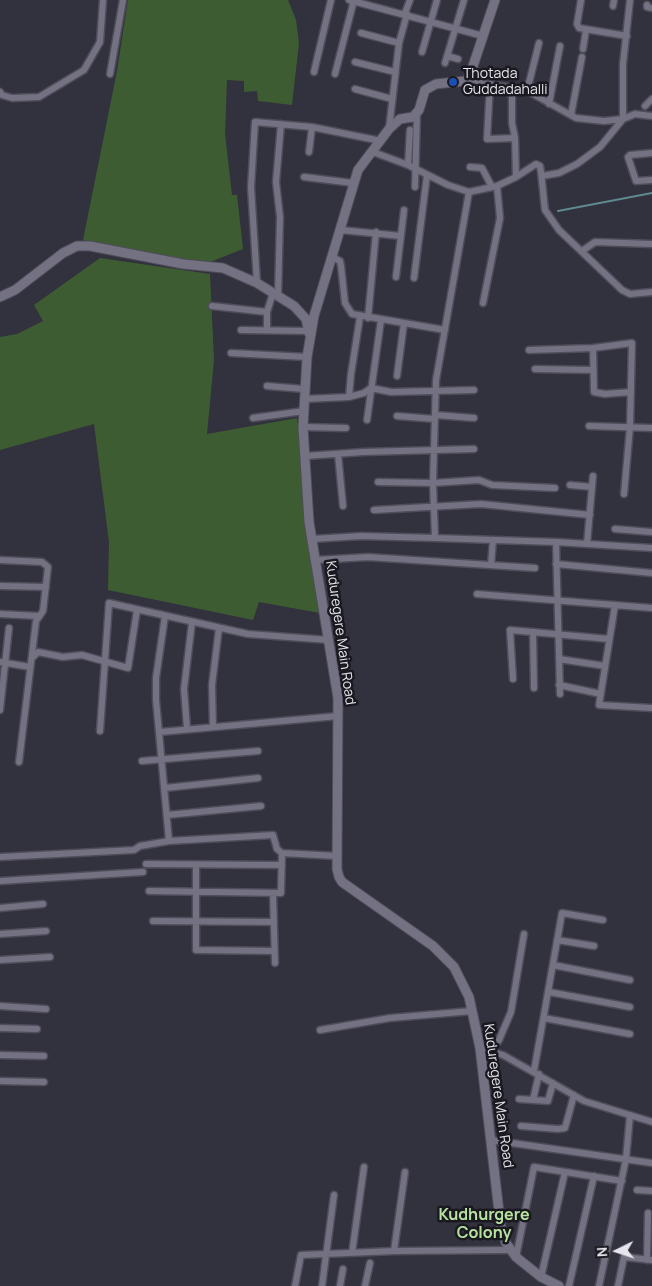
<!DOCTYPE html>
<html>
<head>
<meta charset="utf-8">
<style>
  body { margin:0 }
  #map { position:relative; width:652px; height:1286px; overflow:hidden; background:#32313e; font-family:Manrope,sans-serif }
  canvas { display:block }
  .north { position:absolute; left:592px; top:1226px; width:50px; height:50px; -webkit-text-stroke:4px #1a1920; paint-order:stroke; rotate:266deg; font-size:14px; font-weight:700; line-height:20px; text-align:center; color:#e6e5ee }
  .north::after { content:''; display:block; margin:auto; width:18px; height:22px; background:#e6e5ee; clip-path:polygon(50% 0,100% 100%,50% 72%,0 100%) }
</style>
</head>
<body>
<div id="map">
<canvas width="652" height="1286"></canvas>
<div class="north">N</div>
</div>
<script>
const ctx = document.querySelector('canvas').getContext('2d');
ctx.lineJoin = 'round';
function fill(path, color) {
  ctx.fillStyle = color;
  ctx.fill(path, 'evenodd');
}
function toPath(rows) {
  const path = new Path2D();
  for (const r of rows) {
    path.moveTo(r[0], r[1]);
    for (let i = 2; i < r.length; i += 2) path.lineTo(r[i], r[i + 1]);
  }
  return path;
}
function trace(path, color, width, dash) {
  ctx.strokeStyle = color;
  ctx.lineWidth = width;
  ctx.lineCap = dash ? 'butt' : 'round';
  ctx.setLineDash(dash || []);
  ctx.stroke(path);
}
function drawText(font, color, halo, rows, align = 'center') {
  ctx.font = font + ' Manrope,sans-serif';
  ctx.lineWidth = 5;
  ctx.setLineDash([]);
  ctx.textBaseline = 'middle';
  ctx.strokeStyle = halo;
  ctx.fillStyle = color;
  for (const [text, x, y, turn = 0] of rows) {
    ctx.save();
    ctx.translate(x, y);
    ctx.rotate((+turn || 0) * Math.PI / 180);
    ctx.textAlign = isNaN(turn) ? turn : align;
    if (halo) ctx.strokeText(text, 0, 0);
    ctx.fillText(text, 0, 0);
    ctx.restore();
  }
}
fill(toPath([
  [128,0,288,0,296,20,299,43,292,105,258,101,257,91,244,92,244,81,227,80,225,134,232,195,237,195,243,249,210,262,143,254,83,240,117,71],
  [100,258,210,274,214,360,207,434,297,418,320,613,259,602,253,620,108,590,109,542,94,424,0,450,0,337,17,334,43,321,34,305]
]), '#3e5c31');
trace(toPath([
  [558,211,652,193]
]), '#5e8a90', 2);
const street = toPath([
  [349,0,483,36],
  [581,0,577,24,579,28,627,36],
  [647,5,647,7,652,8],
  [613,6,614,0],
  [405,13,410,0],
  [361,33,399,43],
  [583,49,586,30],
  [422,52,437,0],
  [447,56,458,59],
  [355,62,395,72],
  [445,63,464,0],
  [314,72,331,0],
  [110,74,123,0],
  [335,74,354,0],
  [469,78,481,83,526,90,576,118,604,121,623,119,635,114,652,116],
  [490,84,487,139,515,138,516,177],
  [512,87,512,123,515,138],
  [355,89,392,99],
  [527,91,539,43],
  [0,92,2,95,12,98,39,97,84,70,100,42,103,0],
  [549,104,560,46],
  [645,106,652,99],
  [571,115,582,57],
  [389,129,399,43,407,14],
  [309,152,312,127],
  [373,152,408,165,448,185,469,192,497,186,516,177,536,164,540,166,541,172,545,210,559,230,622,290,630,294,652,292],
  [652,153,630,155,628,157,636,181,652,180],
  [408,165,410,130],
  [470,167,482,168,492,187],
  [542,176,559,173,577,164,600,147,623,119,623,64,630,0],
  [304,177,353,183],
  [415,187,417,113],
  [341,230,401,236],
  [582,251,595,242,652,244],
  [332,257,340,261,341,266,345,303,352,314,445,330],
  [396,277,404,210],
  [414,278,427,175],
  [257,283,251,187,255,122,312,127,381,141],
  [278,296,280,217,276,182,281,124],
  [483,303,500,218,497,186],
  [212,306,267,312],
  [368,318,376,232],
  [267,329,267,312,273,293],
  [241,330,309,331],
  [593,348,594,392,605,394,631,392],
  [529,350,593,348,632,343,630,427,624,494],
  [231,353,307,357],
  [535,369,592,370],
  [397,376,404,323],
  [267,386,304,389],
  [349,397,351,374,360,317],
  [304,399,349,397,364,393,371,388,391,392,474,390],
  [436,415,474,418],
  [397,416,435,419],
  [253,418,304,411],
  [367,420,381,320],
  [589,426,652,428],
  [303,427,346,428],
  [338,454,343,506],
  [305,456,363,452,474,449],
  [378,482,433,483,479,480,492,485,555,488],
  [570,485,592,487,587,544],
  [592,487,593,476],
  [374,510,481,504,590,515],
  [615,529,652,532],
  [435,538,433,483,436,380,469,192],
  [312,539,361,536,435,538,556,542,652,548],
  [556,542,560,694],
  [0,560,42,562,48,567,43,611,36,621,19,762],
  [315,560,368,557,535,568],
  [556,564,652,573],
  [491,565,493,540],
  [0,586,46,587],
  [477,594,652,608],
  [615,605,599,705,652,708],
  [0,614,39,616],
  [165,616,156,678,156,700,169,841],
  [533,632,534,688],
  [32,658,38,652,63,657,82,655,128,668,137,610],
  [559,659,605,666],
  [0,662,30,667],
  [513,679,510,630,609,639],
  [559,685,601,694],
  [0,710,9,628],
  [213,726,212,685,219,628],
  [187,728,184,689,192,622],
  [100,731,109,603,248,634,329,640],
  [160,732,338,716],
  [142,761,258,751],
  [165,788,258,778],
  [167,815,261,806],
  [0,857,134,850,140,846,169,841,273,835,277,849,282,853,337,856],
  [146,864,282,865],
  [196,865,196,950,274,951],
  [0,881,143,872],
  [149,891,281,893,282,853],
  [273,893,275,963],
  [0,908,43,904],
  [153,921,274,922],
  [0,934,46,931],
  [557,940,594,946],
  [0,960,50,957],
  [553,965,630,980],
  [549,992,630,1007],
  [0,1006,46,1009],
  [544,1018,630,1034],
  [0,1028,37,1029],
  [320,1030,390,1018,472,1011],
  [480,1048,503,1055,584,1101,652,1122],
  [491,1051,499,1040,511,1012,524,934],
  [0,1055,44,1056],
  [534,1071,562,913,603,920],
  [0,1081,44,1082],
  [519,1099,548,1101,553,1083],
  [533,1100,539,1074],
  [521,1126,558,1129,565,1128,574,1095],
  [491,1140,652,1163],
  [637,1190,652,1191],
  [394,1251,405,1172],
  [352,1253,364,1167],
  [516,1257,534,1167,622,1181],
  [647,1260,648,1213],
  [541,1277,565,1172],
  [295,1286,301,1255,394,1251,509,1250],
  [322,1286,334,1195],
  [340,1286,343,1269],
  [365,1286,370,1263],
  [569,1286,594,1176],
  [599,1286,626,1159,630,1115],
  [618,1286,624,1257,652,1260]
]);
const secondary = toPath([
  [495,0,469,78,465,81,436,84,425,90,419,110,413,117,400,119,389,129,358,170,314,316,307,357,303,427,309,522,338,698,337,869,339,877,342,882,433,946,454,967,469,997,480,1048,501,1229,506,1243,516,1257,541,1277,559,1286],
  [0,297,15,290,63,253,77,246,90,246,183,264,223,268,257,283,294,306,306,319,309,333]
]);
trace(street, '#4f4d59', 9);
trace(secondary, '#4f4d59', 11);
trace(street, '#737182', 6);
trace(secondary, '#737182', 9);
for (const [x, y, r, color] of [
  [453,82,5,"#1a4fb4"]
]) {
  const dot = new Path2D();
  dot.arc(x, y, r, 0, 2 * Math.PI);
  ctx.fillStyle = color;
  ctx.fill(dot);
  trace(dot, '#1a1920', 2);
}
drawText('14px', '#e6e5ee', '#1a1920', [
  ["Thotada",463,74],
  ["Guddadahalli",463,90]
], 'left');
drawText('14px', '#e6e5ee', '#1a1920', [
  ["Kuduregere Main Road",340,633,82],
  ["Kuduregere Main Road",498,1096,82]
]);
drawText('bold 16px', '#b7e29f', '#1a1920', [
  ["Kudhurgere",484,1216],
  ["Colony",484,1234]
]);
</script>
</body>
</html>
